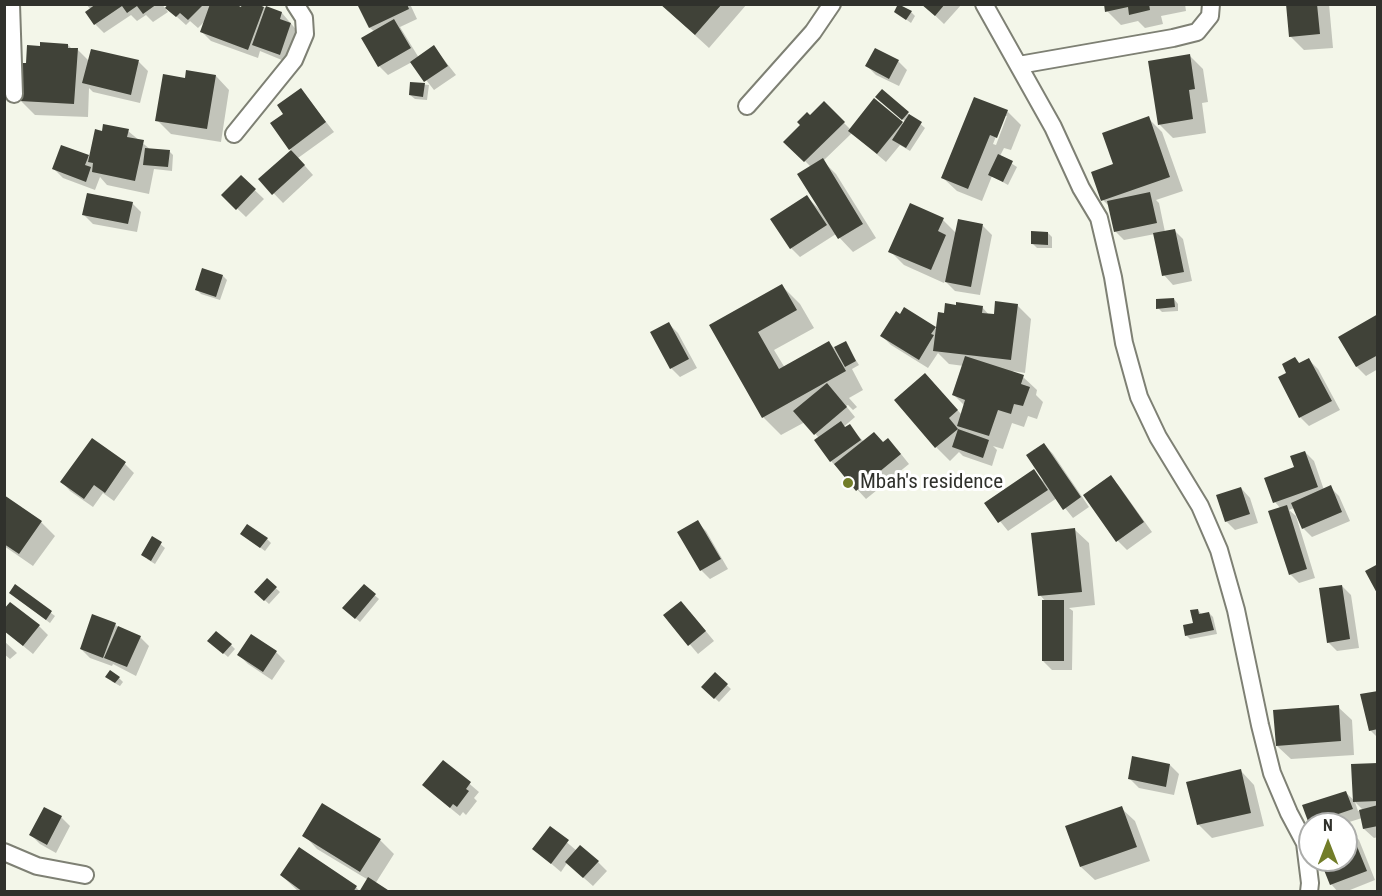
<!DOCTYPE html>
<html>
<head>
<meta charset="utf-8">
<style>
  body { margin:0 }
  #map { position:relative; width:1382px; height:896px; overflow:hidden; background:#f3f6e9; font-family:"Roboto Condensed",sans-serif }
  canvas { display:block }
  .frame { position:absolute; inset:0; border:6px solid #30312c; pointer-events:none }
  .north { position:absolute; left:1298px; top:812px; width:60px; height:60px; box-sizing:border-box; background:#fff; border:2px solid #acadab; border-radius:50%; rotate:0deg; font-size:16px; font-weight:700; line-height:24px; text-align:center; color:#30312c }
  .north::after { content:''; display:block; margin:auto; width:21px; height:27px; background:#727d29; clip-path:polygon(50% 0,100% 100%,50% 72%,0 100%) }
</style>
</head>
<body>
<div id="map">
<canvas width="1382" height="896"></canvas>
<div class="frame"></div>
<div class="north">N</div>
</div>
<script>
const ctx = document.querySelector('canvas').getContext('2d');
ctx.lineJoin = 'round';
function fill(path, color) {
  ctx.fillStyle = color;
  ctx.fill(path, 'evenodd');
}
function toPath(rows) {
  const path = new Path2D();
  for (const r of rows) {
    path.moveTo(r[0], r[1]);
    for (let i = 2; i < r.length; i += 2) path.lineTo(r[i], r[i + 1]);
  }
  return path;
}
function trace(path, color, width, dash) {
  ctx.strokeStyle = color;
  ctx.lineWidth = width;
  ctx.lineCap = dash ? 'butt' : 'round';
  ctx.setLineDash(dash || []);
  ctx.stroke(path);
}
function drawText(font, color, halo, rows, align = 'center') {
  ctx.font = font + ' "Roboto Condensed",sans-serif';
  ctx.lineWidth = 6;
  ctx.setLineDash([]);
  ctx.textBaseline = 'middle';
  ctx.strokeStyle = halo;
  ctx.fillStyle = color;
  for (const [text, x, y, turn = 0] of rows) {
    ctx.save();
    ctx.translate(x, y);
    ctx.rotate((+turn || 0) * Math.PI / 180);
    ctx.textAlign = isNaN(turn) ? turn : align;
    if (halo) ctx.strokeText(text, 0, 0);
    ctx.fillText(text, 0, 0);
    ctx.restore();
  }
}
fill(toPath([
  [86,4,162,4,168,12,153,22,146,15,137,21,131,15,104,33,95,24,91,10],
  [168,4,231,4,242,9,254,4,282,13,299,33,289,63,260,51,258,58,211,41,202,32,206,20,198,28,190,21,186,25,167,8],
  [359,4,410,4,417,19,400,27,419,58,434,47,456,75,434,90,412,62,388,75,379,66,375,32,370,28],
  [661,4,747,4,709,48],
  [923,4,962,4,944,24],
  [1105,4,1185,4,1186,11,1161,16,1163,24,1145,28,1138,21,1121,25,1107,11],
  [1288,4,1329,4,1333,48,1304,50,1290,36],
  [911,12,915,16,911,23,900,15],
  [68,45,72,49,77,49,89,61,92,51,139,62,148,71,140,103,93,92,89,88,88,117,35,115,21,101],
  [1189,55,1203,69,1208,102,1202,103,1206,133,1173,138,1160,125],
  [898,61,907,70,899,86,876,75,867,66],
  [216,76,229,90,221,142,171,134,157,120,186,80],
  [411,83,429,85,427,100,415,99,410,95],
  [301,90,334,132,298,158,313,175,283,203,260,179,292,151,290,149,285,114],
  [882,91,925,128,910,151,900,145,886,162,852,133,823,161,836,174,876,238,853,252,836,234,800,257,791,248,807,197,819,209,811,167,786,142,824,103,851,130,874,100,904,125,906,122,881,101],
  [1007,111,1021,125,1011,150,1004,148,1000,156,1017,167,1008,185,992,176,982,201,957,191,943,178],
  [1004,116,1007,116,996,145,993,144],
  [1148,118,1162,132,1183,191,1156,200,1159,203,1165,232,1174,230,1183,239,1192,281,1173,285,1164,275,1155,234,1124,240,1115,231,1110,207,1103,200,1115,165],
  [128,131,151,150,169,151,173,155,172,171,154,169,149,194,107,185,100,177,95,190,63,178,54,169,88,156,90,159],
  [241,177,264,199,246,217,223,195],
  [132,203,141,212,137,232,93,224,84,215],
  [943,220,956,233,983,226,992,235,980,295,955,291,945,281,944,283,904,265,890,251],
  [1048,233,1052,237,1052,248,1037,248,1033,244],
  [223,276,227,280,220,300,201,294,197,290],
  [782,286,800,304,814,328,774,350,785,368,829,343,835,349,845,343,859,365,852,369,863,390,849,398,857,407,853,410,848,405,846,406,855,417,841,429,849,426,864,442,884,443,897,449,909,464,866,499,831,461,819,438,805,422,781,435,763,417,711,325],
  [1174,299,1178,304,1178,311,1162,312,1158,308],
  [1017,305,1031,319,1025,373,1012,371,1023,377,1037,390,1036,395,1043,402,1037,419,1028,416,1024,427,1012,423,1003,449,993,446,997,450,992,466,963,456,959,452,950,461,936,447,925,375,962,415,965,406,954,395,964,366,949,364,938,353,928,368,891,345,882,336,935,328,937,330,945,314,982,307,990,316],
  [1378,316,1378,369,1366,376,1357,367,1340,338],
  [669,324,678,333,697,368,680,377,671,368],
  [1295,359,1300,364,1309,360,1318,369,1340,410,1309,426,1300,417,1288,374],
  [92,440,125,464,134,473,114,501,103,493,93,507,70,491,62,482],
  [1044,444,1053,454,1089,507,1073,518,1057,498,1008,531,986,504,1034,471,1043,481,1044,480],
  [1305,452,1314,461,1324,490,1330,487,1339,496,1350,521,1312,537,1303,528,1294,508,1289,510,1296,516,1315,578,1299,583,1290,574,1281,509,1275,502,1266,478,1295,468],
  [1110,477,1119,486,1152,532,1127,550,1118,541,1085,495],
  [1241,488,1250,498,1258,523,1235,530,1226,521],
  [4,497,41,522,55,536,33,566,4,546],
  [697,522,706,531,728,569,710,579,701,570],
  [1075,530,1089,543,1095,605,1069,608,1073,611,1072,670,1052,670,1043,661,1046,602,1040,595],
  [242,534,267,539,271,543,265,551],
  [153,538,165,548,155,564,147,559],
  [267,580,280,592,269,604,256,592],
  [15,586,55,616,50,623,15,597],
  [364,586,379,599,360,622,344,608],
  [1342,586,1351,595,1359,648,1337,651,1328,642],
  [1198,610,1202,615,1209,613,1213,617,1217,634,1190,639,1186,635,1195,624],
  [690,612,714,641,698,654,665,615],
  [115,624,119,628,140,637,149,646,136,676,113,664,112,666,90,658,81,649],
  [39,626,48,635,33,654,5,631],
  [4,641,17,653,10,659,4,654],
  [214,645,231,645,235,649,228,657],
  [276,652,285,661,272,680,248,664,239,655],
  [715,674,731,689,719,702,703,687],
  [119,678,123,682,120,686,111,681],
  [1378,692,1378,738,1370,730],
  [1338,707,1352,720,1354,755,1291,759,1277,746],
  [444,762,479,792,474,798,477,801,466,815,463,812,460,816,433,794],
  [1378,764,1378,837,1374,838,1364,829,1362,818,1343,824,1310,823,1346,793,1355,801],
  [1355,802,1363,810,1358,811],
  [1170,765,1179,774,1174,795,1139,788,1130,779],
  [1241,771,1254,785,1264,826,1212,838,1198,824],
  [1121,808,1135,821,1150,861,1095,880,1081,867],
  [61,817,70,826,56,853,40,844,31,835],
  [550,828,577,851,598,862,607,871,593,886,567,863,561,872,534,849],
  [1350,830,1359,840,1375,880,1345,892,1338,892,1331,884,1322,860,1346,860,1346,832],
  [304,835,380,840,394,854,375,884,317,849],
  [281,875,356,887,360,892,299,892]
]), '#0003');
fill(toPath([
  [96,4,157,4,143,14,137,6,127,13,122,6,94,25,85,12],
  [168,4,204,4,188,20,180,13,176,17,165,8],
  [210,4,235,4,241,7,242,4,257,4,264,7,248,50,200,32],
  [357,4,407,4,409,9,369,28],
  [660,4,722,4,695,35],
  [898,4,912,11,906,20,894,12],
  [921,4,945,4,935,16],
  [1104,4,1149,4,1150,10,1129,15,1128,7,1105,12],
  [1286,4,1317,4,1320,34,1289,37],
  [266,6,282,12,280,19,291,23,280,55,252,45],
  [394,19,411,48,378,67,361,38],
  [40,42,68,44,68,48,78,48,74,104,20,101,22,63,26,63,27,45,40,46],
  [434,45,448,66,424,82,410,62],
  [875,48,899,60,889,79,865,66],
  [91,49,139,60,131,95,82,83],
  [1190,54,1195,89,1189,90,1193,119,1158,125,1148,61],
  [186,70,216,75,207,129,155,121,163,74,185,78],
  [410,82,425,83,423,97,409,95],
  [301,88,326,122,289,150,270,123,283,114,277,105],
  [882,89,909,112,902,120,875,97],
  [974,97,1008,110,997,138,990,135,968,189,941,178],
  [874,98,903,122,877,154,848,131],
  [824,101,845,122,804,162,783,142,800,125,797,122,807,112,810,115],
  [909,114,922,122,906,148,892,140],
  [1149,116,1170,177,1101,201,1091,172,1113,164,1102,133],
  [103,124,129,129,127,137,144,140,135,181,92,172,93,163,88,162,95,129,102,131],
  [61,145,89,155,85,165,91,167,86,182,52,169],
  [145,148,170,150,168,167,143,165],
  [291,150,305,165,272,195,258,179],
  [998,154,1013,161,1003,182,988,175],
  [823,158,863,224,838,239,797,174],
  [241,175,256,189,236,210,221,195],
  [1150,192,1157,223,1114,232,1107,201],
  [87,193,133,202,128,224,82,215],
  [807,195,827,225,790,249,770,219],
  [910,203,944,218,938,231,946,235,931,270,888,252],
  [958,219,983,224,971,287,945,282],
  [1175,229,1184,272,1162,276,1153,233],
  [1031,231,1048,232,1048,245,1031,244],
  [202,268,223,275,216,297,195,290],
  [782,284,797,310,758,332,779,369,829,341,846,371,762,418,709,325],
  [1174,298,1175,307,1156,309,1156,299],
  [995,301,1018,304,1011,360,933,351,938,312,944,313,945,303,956,305,956,302,983,306,982,313,994,314],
  [904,307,936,327,931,334,934,335,919,360,880,336,896,311,900,314],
  [1378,314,1378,355,1356,367,1338,337],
  [669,322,689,359,670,369,650,332],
  [846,341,856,361,845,367,834,347],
  [965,356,1024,375,1021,384,1030,387,1023,406,1014,404,1011,414,998,410,989,436,957,426,965,400,952,395],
  [1295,357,1299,363,1309,358,1332,401,1299,418,1278,377,1286,373,1282,364],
  [925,373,958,410,949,418,958,429,935,448,894,400],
  [827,383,847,407,814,435,793,411],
  [841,421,845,427,850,424,861,440,830,462,814,440],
  [958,429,989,440,983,458,952,447],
  [874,432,883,442,888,438,901,454,856,491,834,464],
  [92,438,126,462,105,493,94,485,84,499,60,482],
  [1044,443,1081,497,1063,510,1026,455],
  [1305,451,1318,487,1273,503,1264,478,1294,467,1290,456],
  [1034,469,1048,490,998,523,984,503],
  [1111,475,1144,522,1116,542,1083,495],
  [1331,485,1342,512,1302,529,1291,503],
  [1241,487,1250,514,1225,522,1216,495],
  [4,495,42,521,19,554,4,544],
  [1287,505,1307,569,1289,575,1268,511],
  [698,520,721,559,700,571,677,532],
  [247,524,268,538,260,548,240,534],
  [1075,528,1082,592,1038,596,1031,533],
  [152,536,162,542,151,561,141,555],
  [1378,564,1378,595,1365,571],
  [267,578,277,587,264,601,254,592],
  [15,584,52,611,46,620,9,593],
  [364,584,376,594,355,619,342,608],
  [1342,585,1350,639,1327,643,1319,588],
  [1042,600,1064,600,1064,661,1042,661],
  [681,601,706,631,688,646,663,615],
  [10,602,40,625,23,646,4,631,4,609],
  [1198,609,1199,614,1209,612,1214,630,1185,636,1183,625,1193,623,1190,610],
  [92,614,116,623,103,658,80,649],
  [118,626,141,636,127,667,104,658],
  [216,631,232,644,223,654,207,641],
  [251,634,277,651,263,672,237,655],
  [110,670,120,677,115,683,105,677],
  [715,672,728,684,714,699,701,687],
  [1378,691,1378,729,1369,731,1360,694],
  [1339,705,1341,741,1276,746,1273,710],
  [1132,756,1170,764,1166,787,1128,779],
  [443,760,471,782,466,789,469,791,457,807,453,804,450,808,422,785],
  [1378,763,1378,801,1353,802,1351,764],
  [1241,769,1251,813,1197,825,1186,782],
  [1346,791,1353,809,1309,824,1302,805],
  [322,803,381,839,360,872,302,836],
  [1378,805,1378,826,1363,829,1359,810],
  [1122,806,1137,847,1080,867,1065,826],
  [44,807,62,816,47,845,29,835],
  [550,826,569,840,551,864,532,849],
  [1350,829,1367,871,1330,885,1320,860,1346,860,1346,830],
  [580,845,599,861,583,878,565,862],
  [299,847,357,886,353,892,303,892,280,875],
  [368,877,391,892,359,892]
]), '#404238');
const minor = toPath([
  [11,4,14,94],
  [984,4,1053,127,1081,188,1099,218,1113,277,1124,343,1139,397,1158,437,1200,506,1219,550,1236,610,1260,725,1272,773,1289,813,1305,843,1310,883,1309,892],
  [1019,65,1173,38,1197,32,1210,16,1211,4],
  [747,106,813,32,832,4],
  [234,134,294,60,305,34,304,18,295,4],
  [4,852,37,866,85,875]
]);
trace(minor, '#7e8074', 20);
trace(minor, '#fff', 16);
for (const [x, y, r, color] of [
  [848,483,6,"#727d29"]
]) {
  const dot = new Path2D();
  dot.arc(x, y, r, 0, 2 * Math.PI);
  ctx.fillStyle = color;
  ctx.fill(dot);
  trace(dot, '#fff', 2);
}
drawText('21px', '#30312c', '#fff', [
  ["Mbah's residence",860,483]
], 'left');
</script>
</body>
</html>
